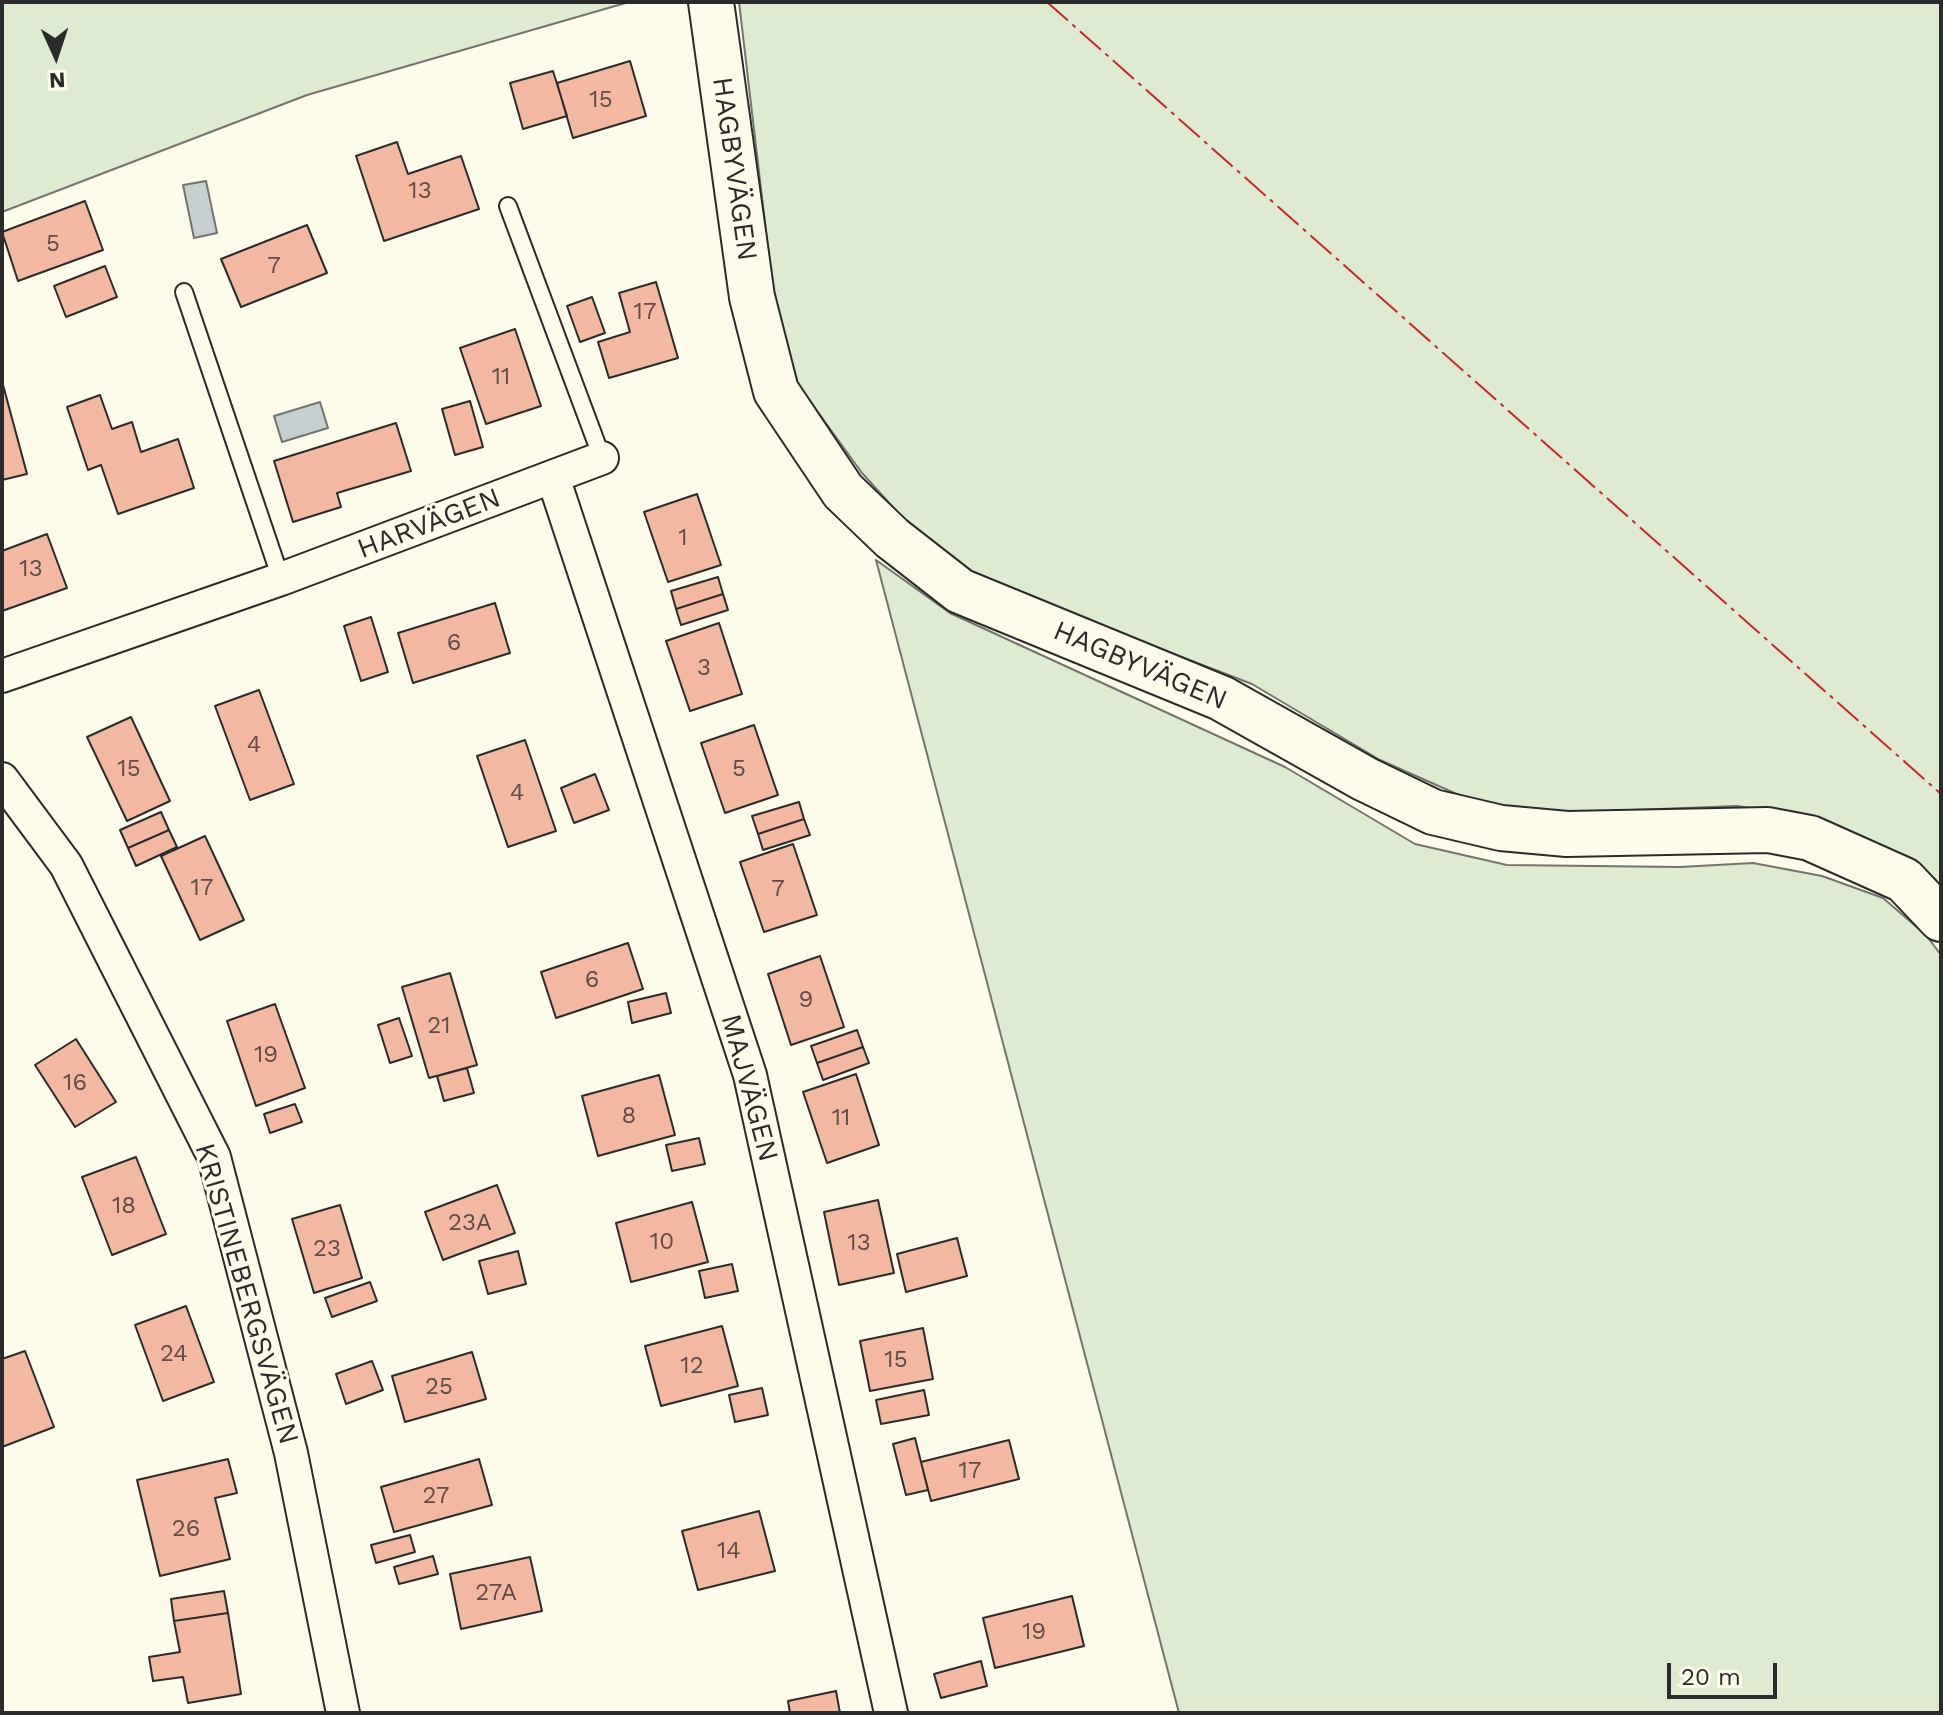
<!DOCTYPE html>
<html>
<head>
<meta charset="utf-8">
<style>
  body { margin:0 }
  #map { position:relative; width:1943px; height:1715px; overflow:hidden; background:#fdfbea; font-family:"Work Sans",sans-serif }
  canvas { display:block }
  .frame { position:absolute; inset:0; border:4px solid #2b2b2b; pointer-events:none }
  .north { position:absolute; left:16px; top:16px; width:80px; height:80px; -webkit-text-stroke:6px #fdfbea; paint-order:stroke; rotate:177deg; font-size:22px; font-weight:700; line-height:32px; text-align:center; color:#2b2b2b }
  .north::after { content:''; display:block; margin:auto; width:28px; height:36px; background:#2b2b2b; clip-path:polygon(50% 0,100% 100%,50% 72%,0 100%) }
  .scale { position:absolute; left:1667px; top:1663px; width:110px; height:36px; box-sizing:border-box; border:4px solid #2b2b2b; border-top:0; padding-left:10px; font-size:24px; line-height:28px; white-space:nowrap; color:#2b2b2b; -webkit-text-stroke:6px #fdfbea; paint-order:stroke }
</style>
</head>
<body>
<div id="map">
<canvas width="1943" height="1715"></canvas>
<div class="frame"></div>
<div class="north">N</div>
<div class="scale">20 m</div>
</div>
<script>
const ctx = document.querySelector('canvas').getContext('2d');
ctx.lineJoin = 'round';
function fill(path, color) {
  ctx.fillStyle = color;
  ctx.fill(path, 'evenodd');
}
function toPath(rows) {
  const path = new Path2D();
  for (const r of rows) {
    path.moveTo(r[0], r[1]);
    for (let i = 2; i < r.length; i += 2) path.lineTo(r[i], r[i + 1]);
  }
  return path;
}
function trace(path, color, width, dash) {
  ctx.strokeStyle = color;
  ctx.lineWidth = width;
  ctx.lineCap = dash ? 'butt' : 'round';
  ctx.setLineDash(dash || []);
  ctx.stroke(path);
}
function drawText(font, color, halo, rows, align = 'center') {
  ctx.font = font + ' "Work Sans",sans-serif';
  ctx.lineWidth = 6;
  ctx.setLineDash([]);
  ctx.textBaseline = 'middle';
  ctx.strokeStyle = halo;
  ctx.fillStyle = color;
  for (const [text, x, y, turn = 0] of rows) {
    ctx.save();
    ctx.translate(x, y);
    ctx.rotate((+turn || 0) * Math.PI / 180);
    ctx.textAlign = isNaN(turn) ? turn : align;
    if (halo) ctx.strokeText(text, 0, 0);
    ctx.fillText(text, 0, 0);
    ctx.restore();
  }
}
const green = toPath([
  [2,2,629,2,307,95,2,212,2,2],
  [739,2,1941,2,1941,890,1918,866,1823,819,1737,806,1582,812,1495,811,1380,760,1252,684,975,578,911,527,862,473,791,375,773,291,739,2],
  [876,560,950,613,1285,767,1415,844,1507,865,1680,867,1753,863,1822,876,1883,898,1926,935,1941,955,1941,1713,1179,1713,876,560]
]);
fill(green, '#deebd1');
trace(green, '#74746e', 2);
const water = toPath([
  [206,181,217,233,194,238,183,185,206,181],
  [320,402,328,428,282,442,274,416,320,402]
]);
fill(water, '#c7d0d0');
trace(water, '#74746e', 2);
const building = toPath([
  [630,61,646,116,573,138,557,83,630,61],
  [553,71,567,116,523,129,510,83,553,71],
  [397,142,408,174,461,156,479,209,384,241,356,156,397,142],
  [85,201,103,250,18,281,2,232,85,201],
  [307,225,327,273,241,307,221,259,307,225],
  [105,266,117,297,66,317,54,286,105,266],
  [656,282,678,358,609,378,598,342,630,332,619,293,656,282],
  [592,297,605,333,580,342,567,306,592,297],
  [515,329,541,406,486,424,460,348,515,329],
  [2,381,27,474,2,480,2,381],
  [100,395,112,429,132,422,141,452,178,439,194,488,118,514,101,465,88,470,67,407,100,395],
  [470,401,483,447,455,455,442,409,470,401],
  [396,423,411,471,337,493,341,507,293,522,274,461,396,423],
  [697,494,721,565,668,582,644,512,697,494],
  [47,534,67,588,2,611,2,551,47,534],
  [718,577,723,594,676,609,671,591,718,577],
  [723,594,728,610,681,625,676,609,723,594],
  [495,603,510,653,413,683,398,633,495,603],
  [371,617,388,672,361,681,344,626,371,617],
  [719,623,742,694,690,711,666,641,719,623],
  [259,690,294,784,250,800,215,706,259,690],
  [131,717,170,801,127,821,87,737,131,717],
  [754,725,778,795,725,813,701,743,754,725],
  [525,740,556,831,508,847,477,756,525,740],
  [595,774,609,810,574,823,561,788,595,774],
  [799,802,804,819,758,834,752,816,799,802],
  [161,812,169,830,128,848,120,830,161,812],
  [804,819,810,835,763,850,758,834,804,819],
  [169,830,177,847,136,866,128,848,169,830],
  [205,836,244,920,200,940,161,856,205,836],
  [793,844,817,915,764,932,740,862,793,844],
  [628,943,643,989,556,1018,541,972,628,943],
  [820,956,844,1027,791,1045,768,974,820,956],
  [450,973,477,1065,429,1078,402,987,450,973],
  [666,993,671,1013,632,1023,628,1002,666,993],
  [275,1004,305,1088,256,1106,227,1021,275,1004],
  [399,1018,412,1056,390,1063,378,1025,399,1018],
  [857,1030,863,1047,817,1063,811,1046,857,1030],
  [76,1039,116,1102,75,1127,35,1065,76,1039],
  [863,1047,869,1063,823,1080,817,1063,863,1047],
  [467,1068,474,1093,444,1101,437,1076,467,1068],
  [856,1074,879,1145,827,1163,803,1092,856,1074],
  [659,1075,675,1135,598,1156,582,1096,659,1075],
  [295,1104,302,1122,270,1133,264,1114,295,1104],
  [699,1138,705,1164,672,1171,666,1145,699,1138],
  [136,1157,166,1234,112,1255,82,1177,136,1157],
  [497,1185,515,1233,443,1260,425,1212,497,1185],
  [878,1200,894,1273,839,1285,824,1212,878,1200],
  [692,1202,708,1262,631,1282,616,1223,692,1202],
  [340,1205,362,1278,314,1293,292,1219,340,1205],
  [957,1238,967,1276,906,1292,897,1254,957,1238],
  [518,1251,526,1284,488,1294,479,1261,518,1251],
  [732,1264,738,1291,705,1298,699,1271,732,1264],
  [370,1282,377,1301,332,1317,325,1298,370,1282],
  [186,1306,214,1382,163,1401,135,1325,186,1306],
  [722,1326,738,1386,661,1406,645,1346,722,1326],
  [923,1328,933,1379,870,1391,860,1341,923,1328],
  [25,1351,54,1427,2,1447,2,1359,25,1351],
  [472,1352,486,1399,405,1422,392,1376,472,1352],
  [372,1361,383,1390,346,1404,336,1374,372,1361],
  [762,1388,768,1415,735,1422,729,1395,762,1388],
  [924,1390,929,1415,881,1424,876,1400,924,1390],
  [915,1438,928,1490,906,1495,893,1444,915,1438],
  [1009,1440,1019,1479,931,1501,921,1462,1009,1440],
  [228,1459,237,1493,215,1498,230,1559,160,1576,137,1480,228,1459],
  [479,1459,492,1505,394,1532,381,1487,479,1459],
  [759,1511,775,1571,698,1590,682,1531,759,1511],
  [410,1535,415,1552,376,1563,371,1545,410,1535],
  [433,1556,438,1574,399,1584,394,1567,433,1556],
  [530,1557,542,1611,461,1629,450,1574,530,1557],
  [224,1591,228,1613,174,1621,171,1599,224,1591],
  [1072,1596,1084,1646,995,1668,983,1618,1072,1596],
  [228,1613,241,1694,188,1703,183,1677,153,1681,149,1657,180,1652,174,1621,228,1613],
  [981,1661,987,1686,941,1698,934,1674,981,1661],
  [836,1691,840,1713,790,1713,788,1701,836,1691]
]);
fill(building, '#f2b8a0');
trace(building, '#2b2b2b', 2);
const lane = toPath([
  [508,206,602,458],
  [184,292,281,579]
]);
const street = toPath([
  [553,477,750,1075,891,1713],
  [2,676,281,579,602,458],
  [2,779,66,865,214,1157,291,1453,343,1713]
]);
const secondary = toPath([
  [711,2,752,297,776,391,843,491,892,538,960,591,1221,698,1365,779,1433,812,1501,828,1567,834,1768,830,1810,838,1904,880,1941,919]
]);
trace(lane, '#2b2b2b', 20);
trace(street, '#2b2b2b', 36);
trace(secondary, '#2b2b2b', 48);
trace(lane, '#fdfbea', 16);
trace(street, '#fdfbea', 32);
trace(secondary, '#fdfbea', 44);
trace(toPath([
  [1047,2,1941,794]
]), '#c62828', 2, [28, 6, 4, 6]);
drawText('24px', '#5d4e48', null, [
  ["15",601,100],
  ["13",420,191],
  ["5",53,244],
  ["7",274,266],
  ["17",645,312],
  ["11",501,377],
  ["1",683,538],
  ["13",31,569],
  ["6",454,643],
  ["3",704,668],
  ["4",254,745],
  ["15",129,769],
  ["5",739,769],
  ["4",517,793],
  ["17",202,888],
  ["7",778,889],
  ["6",592,980],
  ["9",806,1000],
  ["21",439,1026],
  ["19",266,1055],
  ["16",75,1083],
  ["8",629,1116],
  ["11",841,1118],
  ["18",124,1206],
  ["23A",470,1223],
  ["10",662,1242],
  ["13",859,1243],
  ["23",327,1249],
  ["24",174,1354],
  ["15",896,1360],
  ["12",692,1366],
  ["25",439,1387],
  ["17",970,1471],
  ["27",436,1496],
  ["26",186,1529],
  ["14",729,1551],
  ["27A",496,1593],
  ["19",1034,1632]
]);
drawText('28px', '#2b2b2b', '#fdfbea', [
  ["HAGBYVÄGEN",734,169,82],
  ["HARVÄGEN",429,524,-21],
  ["HAGBYVÄGEN",1140,666,23],
  ["MAJVÄGEN",749,1088,75],
  ["KRISTINEBERGSVÄGEN",246,1294,74]
]);
</script>
</body>
</html>
